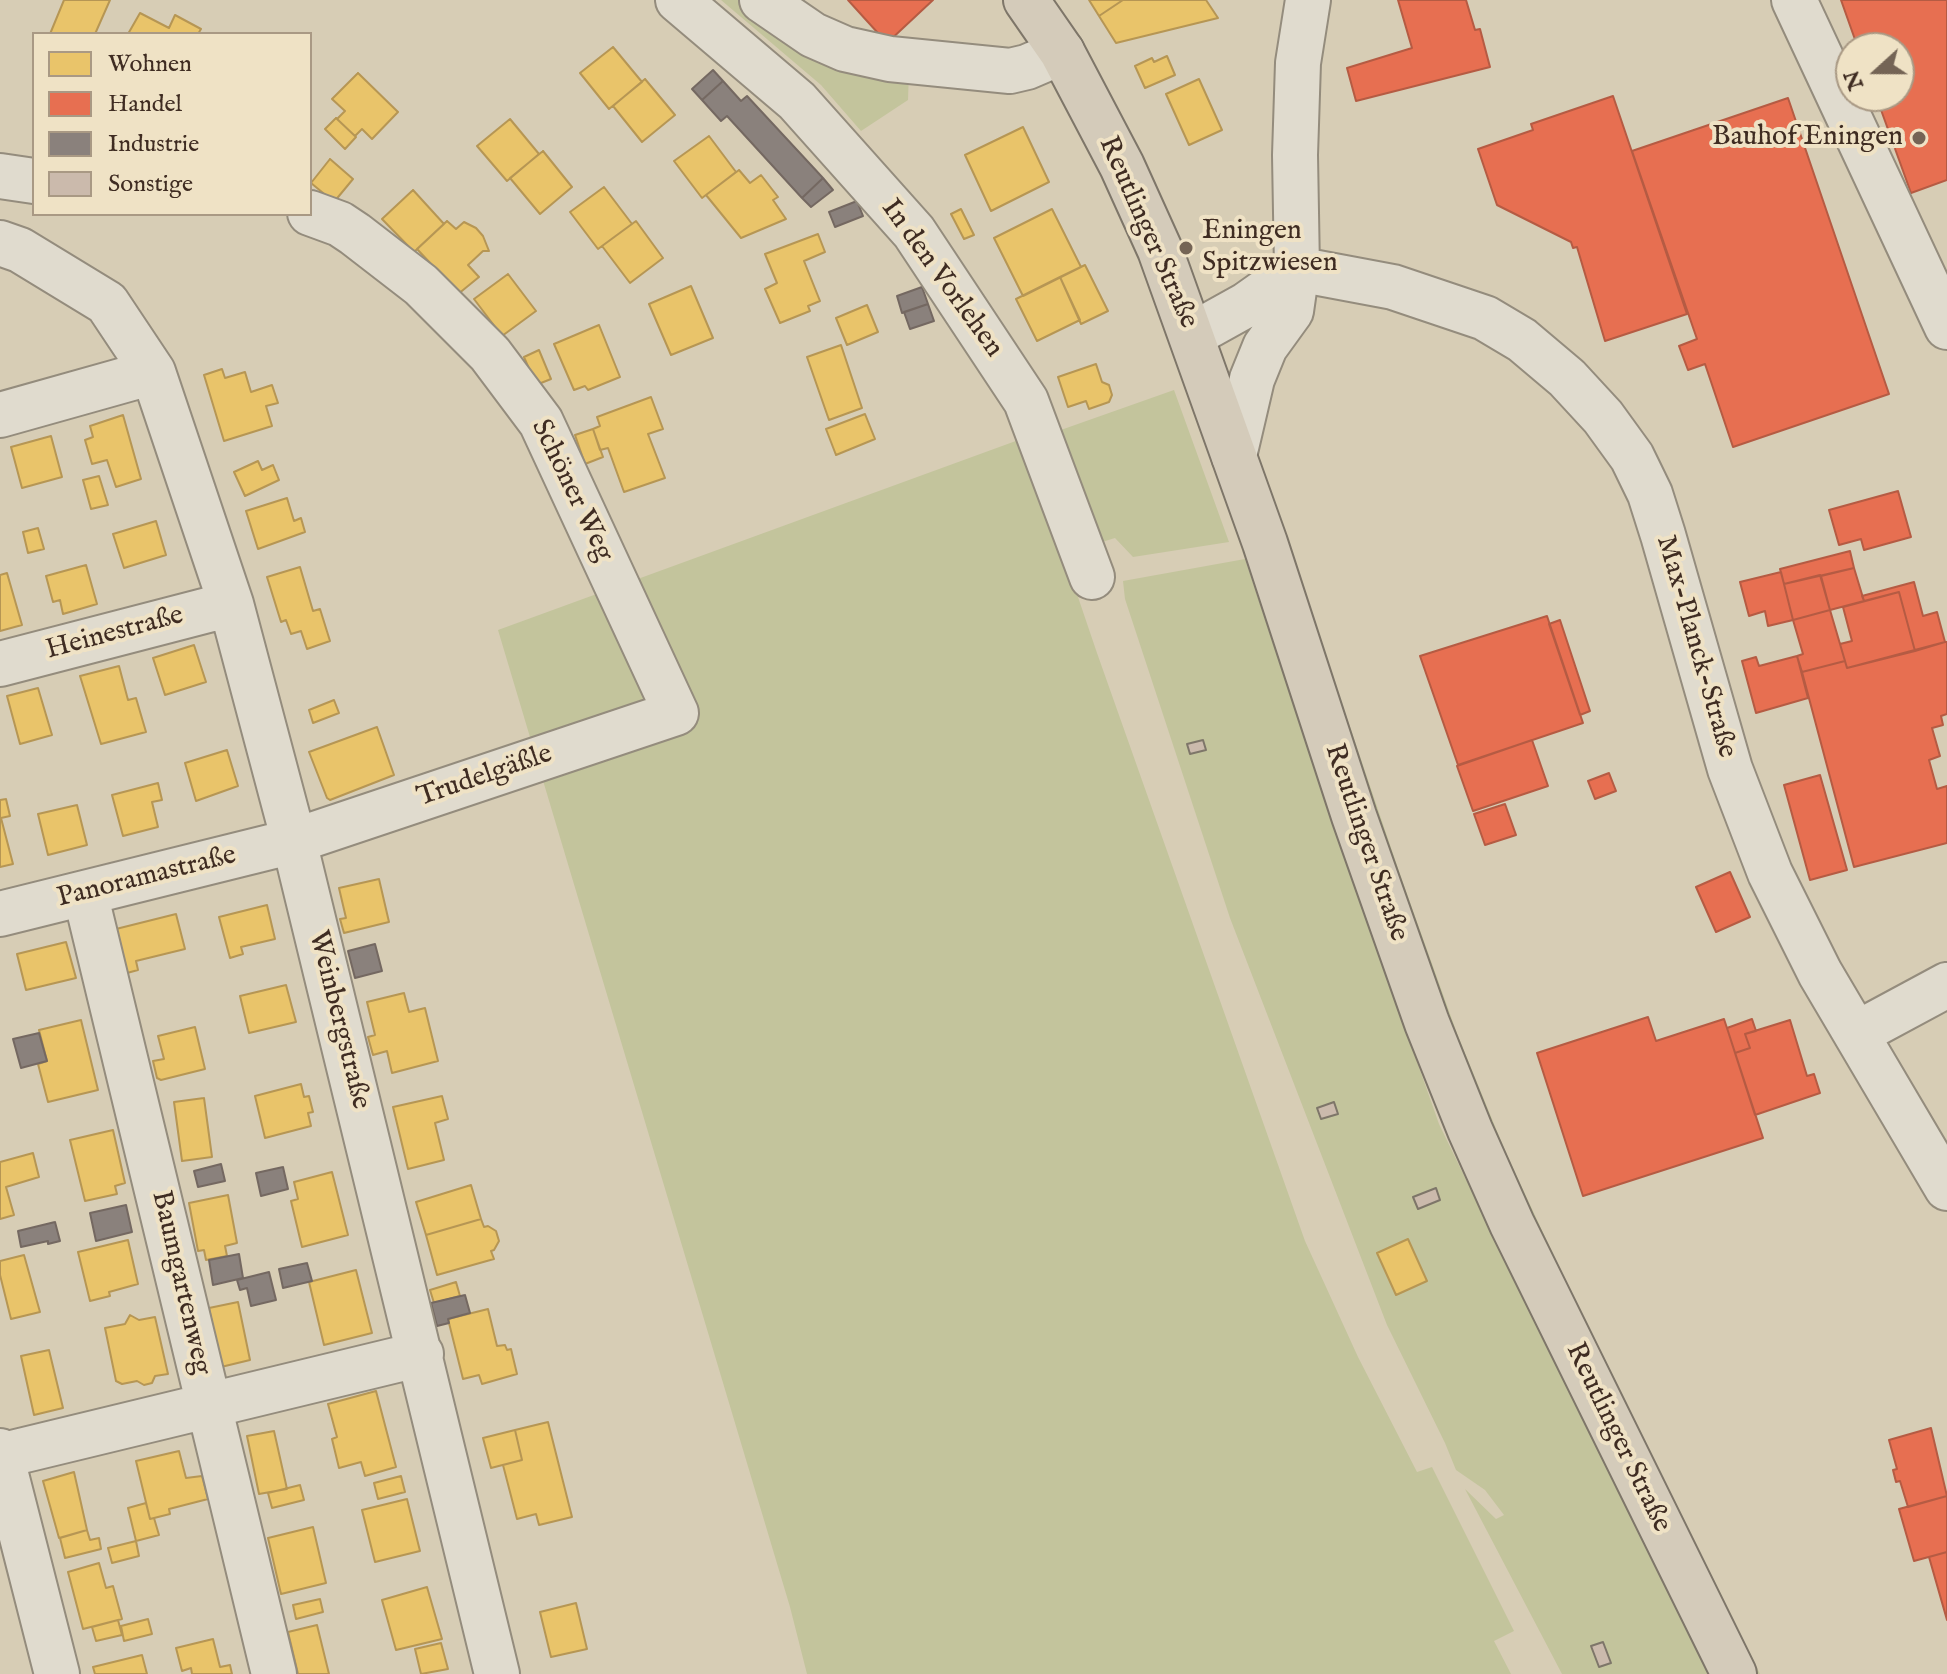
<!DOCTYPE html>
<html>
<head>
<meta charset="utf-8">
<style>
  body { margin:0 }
  #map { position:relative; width:1947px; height:1674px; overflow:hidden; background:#d7cdb5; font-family:"IM FELL English",serif }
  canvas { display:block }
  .legend { position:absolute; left:32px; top:32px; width:280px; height:184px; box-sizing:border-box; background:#efe2c5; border:2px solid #a99984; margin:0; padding:10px 14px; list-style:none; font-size:24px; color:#3f2c22 }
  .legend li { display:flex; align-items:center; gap:16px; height:40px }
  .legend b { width:40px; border:2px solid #a99984 }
  .north { position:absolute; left:1835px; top:32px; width:80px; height:80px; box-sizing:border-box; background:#efe2c5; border:2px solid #a99984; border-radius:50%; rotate:249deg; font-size:22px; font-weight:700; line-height:32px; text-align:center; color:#3f2c22 }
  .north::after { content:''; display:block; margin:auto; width:28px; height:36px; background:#746455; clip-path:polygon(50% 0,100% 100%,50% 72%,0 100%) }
</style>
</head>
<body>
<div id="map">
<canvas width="1947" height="1674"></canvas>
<ul class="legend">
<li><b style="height:22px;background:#e9c46a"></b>Wohnen</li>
<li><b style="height:22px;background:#e76f51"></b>Handel</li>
<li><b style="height:22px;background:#8a817c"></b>Industrie</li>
<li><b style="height:22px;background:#cbbaac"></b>Sonstige</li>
</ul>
<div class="north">N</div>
</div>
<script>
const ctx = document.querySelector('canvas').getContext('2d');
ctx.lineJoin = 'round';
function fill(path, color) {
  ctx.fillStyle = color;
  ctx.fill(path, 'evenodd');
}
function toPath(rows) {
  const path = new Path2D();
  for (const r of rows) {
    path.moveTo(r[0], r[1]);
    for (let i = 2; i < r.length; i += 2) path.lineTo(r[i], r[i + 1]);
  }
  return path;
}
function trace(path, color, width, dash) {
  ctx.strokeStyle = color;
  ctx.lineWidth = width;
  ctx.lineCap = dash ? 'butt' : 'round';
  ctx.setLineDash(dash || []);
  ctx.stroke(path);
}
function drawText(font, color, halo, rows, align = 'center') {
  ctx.font = font + ' "IM FELL English",serif';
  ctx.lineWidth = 8;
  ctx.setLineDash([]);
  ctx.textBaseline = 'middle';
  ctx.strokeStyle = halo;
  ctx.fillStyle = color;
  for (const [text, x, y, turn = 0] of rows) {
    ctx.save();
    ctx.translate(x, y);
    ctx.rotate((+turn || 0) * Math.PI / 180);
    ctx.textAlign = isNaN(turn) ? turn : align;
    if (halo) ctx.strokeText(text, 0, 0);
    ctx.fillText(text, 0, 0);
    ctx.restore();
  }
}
fill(toPath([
  [721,0,748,0,909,71,908,100,861,131,821,85],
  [1174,390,1229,542,1133,557,1115,538,1102,542,1058,431],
  [1024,438,1097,653,1305,1241,1358,1357,1417,1472,1432,1467,1514,1631,1494,1641,1511,1674,807,1674,790,1607,498,630],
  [1245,559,1326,803,1439,1124,1582,1418,1712,1674,1562,1674,1465,1489,1496,1519,1504,1515,1485,1490,1456,1470,1445,1443,1387,1325,1230,918,1125,599,1123,581],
  [1326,672,1332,674,1402,880,1458,1036,1506,1153,1567,1284,1760,1674,1754,1674,1485,1121]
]), '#c3c49c');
const homes = toPath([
  [64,0,110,0,95,34,50,34,64,0],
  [1089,0,1123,0,1099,16,1089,0],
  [1123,0,1206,0,1218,18,1116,43,1099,16,1123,0],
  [140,13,169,28,175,15,201,29,198,34,128,34,140,13],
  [613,47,642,82,609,109,580,73,613,47],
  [1167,56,1175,75,1145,88,1135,66,1152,58,1154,62,1167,56],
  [358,73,398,112,372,139,362,129,355,136,337,119,345,111,332,99,358,73],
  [645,79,675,115,642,142,613,106,645,79],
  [1199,79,1222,130,1189,145,1166,94,1199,79],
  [336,118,356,137,345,149,325,129,336,118],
  [510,119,539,154,507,181,477,146,510,119],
  [1023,127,1049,182,991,211,965,155,1023,127],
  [709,136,736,172,702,198,674,161,709,136],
  [543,151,572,187,540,214,510,178,543,151],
  [330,159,353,179,334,202,311,183,330,159],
  [739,170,750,183,761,175,778,197,773,200,786,219,741,238,706,195,739,170],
  [604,187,632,224,598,249,570,212,604,187],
  [413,190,444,224,414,252,382,219,413,190],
  [961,209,974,235,964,239,951,214,961,209],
  [1052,209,1081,267,1023,296,994,238,1052,209],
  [447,221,456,229,464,222,476,228,483,236,489,251,483,251,468,265,479,277,452,299,449,283,417,249,447,221],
  [636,221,663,258,630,283,602,246,636,221],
  [818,234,825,252,804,261,820,301,808,306,810,311,780,323,765,289,777,283,765,254,818,234],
  [1085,265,1108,311,1081,324,1060,277,1085,265],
  [508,274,536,311,502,336,474,299,508,274],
  [1060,277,1080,320,1037,341,1016,299,1060,277],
  [691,286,713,338,671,355,649,304,691,286],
  [867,305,878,332,847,345,836,318,867,305],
  [599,325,620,377,588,390,585,386,574,390,554,344,599,325],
  [841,345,862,408,829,420,807,357,841,345],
  [539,350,551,379,536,385,524,357,539,350],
  [1096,364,1102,382,1109,385,1112,395,1109,402,1089,409,1086,401,1068,407,1058,377,1096,364],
  [222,369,225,378,245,372,251,392,272,385,278,403,266,406,272,426,224,441,204,375,222,369],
  [651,397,663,429,648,434,665,478,624,492,608,448,600,450,593,429,600,426,597,417,651,397],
  [865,414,875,439,836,455,826,429,865,414],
  [123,415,141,479,116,487,107,460,92,464,85,440,93,437,90,426,123,415],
  [593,429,603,457,585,464,575,435,593,429],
  [51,436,62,477,22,488,11,447,51,436],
  [258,461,262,470,273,465,279,480,245,496,234,472,258,461],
  [99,476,108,505,91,509,83,480,99,476],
  [287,498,294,521,301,518,305,532,258,549,246,511,287,498],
  [156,521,166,555,124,568,113,534,156,521],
  [38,528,44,549,28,553,23,532,38,528],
  [86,565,97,604,63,614,60,600,53,602,46,576,86,565],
  [300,567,313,611,320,609,330,641,307,649,301,631,291,634,286,620,281,622,267,577,300,567],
  [7,573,22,625,0,631,0,575,7,573],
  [194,645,206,682,165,695,153,658,194,645],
  [119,666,128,700,136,698,146,732,101,744,80,676,119,666],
  [38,688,52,735,20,744,7,696,38,688],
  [334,700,339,713,313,723,309,710,334,700],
  [377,727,394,775,330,800,327,798,309,752,377,727],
  [227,750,238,786,196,801,185,763,227,750],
  [158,783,162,800,152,802,158,827,123,836,112,795,158,783],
  [6,799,10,816,1,818,13,864,0,867,0,800,6,799],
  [77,805,87,845,48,855,38,814,77,805],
  [379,879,389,922,344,933,340,919,346,918,339,888,379,879],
  [267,905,275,939,241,947,243,954,230,958,219,917,267,905],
  [176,914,185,949,136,961,138,970,127,973,116,929,176,914],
  [66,942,76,978,26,990,17,954,66,942],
  [286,985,296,1022,249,1033,240,996,286,985],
  [404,993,409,1012,425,1008,438,1061,392,1073,387,1051,373,1055,368,1037,375,1035,367,1002,404,993],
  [81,1020,98,1090,48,1102,38,1064,47,1061,39,1030,81,1020],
  [195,1027,205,1069,161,1080,157,1078,153,1061,164,1059,158,1036,195,1027],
  [301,1084,304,1097,309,1096,313,1112,308,1113,311,1126,265,1138,255,1096,301,1084],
  [442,1096,448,1119,435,1123,444,1160,408,1169,393,1107,442,1096],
  [204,1098,212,1157,182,1161,174,1102,204,1098],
  [113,1130,125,1183,115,1186,117,1194,85,1201,70,1140,113,1130],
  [33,1153,39,1177,6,1187,14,1215,0,1219,0,1162,33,1153],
  [332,1172,348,1235,302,1247,291,1201,298,1199,294,1182,332,1172],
  [471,1185,481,1219,426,1235,416,1202,471,1185],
  [228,1195,237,1243,225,1246,227,1256,206,1260,204,1250,198,1251,189,1203,228,1195],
  [481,1219,484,1227,488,1226,496,1231,499,1241,494,1250,491,1251,494,1259,437,1275,426,1235,481,1219],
  [1408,1239,1427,1281,1396,1295,1377,1253,1408,1239],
  [128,1240,138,1284,109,1292,110,1296,90,1301,78,1252,128,1240],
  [24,1255,40,1312,11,1319,0,1275,0,1261,24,1255],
  [356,1270,372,1333,324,1345,309,1282,356,1270],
  [456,1282,460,1296,434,1303,430,1290,456,1282],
  [238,1302,250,1360,221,1367,209,1308,238,1302],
  [488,1309,497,1346,505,1345,507,1350,511,1349,517,1374,482,1384,479,1375,463,1379,448,1319,488,1309],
  [130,1315,139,1320,155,1317,168,1374,155,1376,152,1383,144,1385,137,1381,122,1384,116,1381,105,1328,125,1324,130,1315],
  [49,1350,63,1408,34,1415,21,1356,49,1350],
  [376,1391,396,1467,365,1476,361,1462,339,1468,332,1439,337,1437,328,1404,376,1391],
  [548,1422,572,1517,539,1525,536,1514,517,1519,503,1465,522,1460,515,1430,548,1422],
  [515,1430,522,1460,491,1468,483,1438,515,1430],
  [274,1431,287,1489,259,1494,247,1436,274,1431],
  [179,1451,186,1478,202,1476,208,1499,169,1509,170,1514,150,1519,136,1461,179,1451],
  [74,1472,87,1530,59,1538,43,1481,74,1472],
  [401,1476,405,1492,378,1499,374,1483,401,1476],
  [300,1485,304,1500,272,1508,268,1493,300,1485],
  [407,1499,420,1551,375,1562,362,1510,407,1499],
  [146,1503,150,1519,154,1518,159,1535,136,1541,128,1508,146,1503],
  [313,1527,326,1583,281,1594,268,1538,313,1527],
  [87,1530,90,1540,99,1538,101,1549,65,1558,60,1538,87,1530],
  [136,1541,139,1556,112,1563,108,1548,136,1541],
  [99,1563,106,1588,113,1586,122,1619,83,1629,68,1572,99,1563],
  [427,1587,442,1639,396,1650,382,1600,427,1587],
  [320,1599,323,1612,296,1619,293,1605,320,1599],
  [576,1603,587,1649,551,1657,540,1612,576,1603],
  [148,1619,152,1634,124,1641,121,1626,148,1619],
  [118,1620,122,1635,96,1641,92,1627,118,1620],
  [317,1625,329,1674,298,1674,288,1632,317,1625],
  [213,1639,220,1667,230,1665,232,1674,192,1674,191,1668,182,1671,176,1648,213,1639],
  [441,1643,448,1669,421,1674,415,1649,441,1643],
  [142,1655,147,1674,95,1674,93,1667,142,1655]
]);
fill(homes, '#e9c46a');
trace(homes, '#b69654', 2);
const shops = toPath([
  [848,0,933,0,887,43,848,0],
  [1398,0,1466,0,1475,30,1480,29,1490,67,1356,101,1347,68,1412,48,1398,0],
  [1841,0,1947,0,1947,180,1911,193,1876,96,1899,96,1899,48,1858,48,1841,0],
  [1613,96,1687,314,1605,341,1577,247,1573,248,1571,242,1497,205,1478,149,1533,130,1531,124,1613,96],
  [1788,98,1889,394,1733,447,1705,364,1688,370,1679,346,1697,339,1632,151,1788,98],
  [1898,491,1911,537,1864,550,1861,539,1839,545,1829,510,1898,491],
  [1850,551,1854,568,1784,584,1780,569,1850,551],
  [1854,568,1864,601,1830,610,1821,576,1854,568],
  [1781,572,1793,620,1768,626,1765,611,1749,616,1740,582,1781,572],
  [1820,575,1830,610,1793,620,1784,584,1820,575],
  [1914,582,1923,616,1937,612,1945,642,1915,651,1899,592,1864,601,1862,596,1914,582],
  [1899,592,1915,651,1847,668,1840,644,1852,641,1843,607,1899,592],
  [1830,610,1845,661,1802,672,1797,656,1803,654,1793,620,1830,610],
  [1547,616,1583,723,1458,765,1420,656,1547,616],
  [1560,620,1590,711,1580,715,1549,624,1560,620],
  [1945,642,1947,642,1947,714,1941,716,1943,725,1932,728,1940,756,1929,760,1937,789,1947,786,1947,843,1854,867,1802,672,1845,661,1847,668,1945,642],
  [1797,656,1808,698,1756,713,1742,661,1756,657,1759,666,1797,656],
  [1532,740,1548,786,1473,811,1457,766,1532,740],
  [1609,773,1616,791,1595,799,1588,781,1609,773],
  [1820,775,1847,870,1810,880,1784,785,1820,775],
  [1505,804,1516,835,1485,845,1474,814,1505,804],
  [1730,872,1750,917,1716,932,1696,887,1730,872],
  [1648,1017,1656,1041,1724,1019,1763,1138,1583,1196,1537,1053,1648,1017],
  [1752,1019,1756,1031,1745,1034,1750,1048,1735,1053,1727,1028,1752,1019],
  [1790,1020,1807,1076,1814,1074,1820,1093,1755,1115,1735,1053,1750,1048,1745,1034,1790,1020],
  [1931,1428,1947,1496,1908,1507,1900,1481,1896,1482,1893,1470,1897,1469,1889,1440,1931,1428],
  [1947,1496,1947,1552,1914,1561,1899,1509,1947,1496],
  [1947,1552,1947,1620,1929,1557,1947,1552]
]);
fill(shops, '#e76f51');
trace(shops, '#b55b43', 2);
const industry = toPath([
  [713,70,723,81,702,100,692,89,713,70],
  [723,81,741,101,747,96,823,178,802,198,727,116,721,121,702,100,723,81],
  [823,178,833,190,811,207,802,198,823,178],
  [857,201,863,216,835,227,829,212,857,201],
  [922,287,928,304,902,313,897,296,922,287],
  [928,304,934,321,910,329,904,312,928,304],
  [375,944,382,971,355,978,348,951,375,944],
  [39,1033,47,1061,21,1068,13,1039,39,1033],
  [221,1164,225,1181,198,1187,194,1171,221,1164],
  [283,1167,288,1189,261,1196,256,1173,283,1167],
  [126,1205,132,1232,96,1241,90,1213,126,1205],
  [55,1222,60,1241,48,1244,48,1241,21,1247,18,1231,55,1222],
  [239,1254,243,1278,213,1285,209,1260,239,1254],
  [307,1263,312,1281,283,1288,279,1269,307,1263],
  [269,1272,276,1300,251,1306,247,1288,240,1290,237,1280,269,1272],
  [465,1295,470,1313,448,1319,449,1323,437,1326,431,1303,465,1295]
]);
fill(industry, '#8a817c');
trace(industry, '#746861', 2);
const building = toPath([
  [1203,740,1206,750,1190,754,1187,744,1203,740],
  [1334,1102,1338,1114,1321,1119,1317,1108,1334,1102],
  [1436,1188,1440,1200,1418,1209,1413,1197,1436,1188],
  [1603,1642,1611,1663,1599,1667,1591,1646,1603,1642]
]);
fill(building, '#cbbaac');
trace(building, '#7e7669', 2);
const minor = toPath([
  [678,0,797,101,914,232,1026,401,1092,577],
  [762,0,813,35,845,49,890,59,1010,71,1027,67,1062,52],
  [1794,0,1947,327],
  [0,176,34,181],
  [0,243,20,250,107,303,153,372,231,604,294,841,497,1674],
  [1297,269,1393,287,1485,318,1522,340,1567,378,1603,417,1632,457,1650,494,1663,535,1730,769,1770,873,1820,973,1947,1188],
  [1192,335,1246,305,1297,269],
  [0,415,153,372],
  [1234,456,1252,379,1265,347,1291,311,1297,269,1295,155,1298,63,1308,0],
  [0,664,231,604],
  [85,893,274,1674],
  [0,914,294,841,676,713,541,422,490,354,421,285,355,234,340,224,310,213],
  [1856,1034,1947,985],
  [0,1451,57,1674],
  [0,1456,421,1354]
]);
const major = toPath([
  [1026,0,1062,52,1122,166,1160,250,1265,543,1354,816,1427,1023,1470,1130,1512,1224,1734,1674]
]);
trace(minor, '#948c7d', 48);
trace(major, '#7e7669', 48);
trace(minor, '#e0dbce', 44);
trace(major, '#d4cbba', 44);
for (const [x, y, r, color] of [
  [1919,138,8,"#746455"],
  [1186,248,8,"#746455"]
]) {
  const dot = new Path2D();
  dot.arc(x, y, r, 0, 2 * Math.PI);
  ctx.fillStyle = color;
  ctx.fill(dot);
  trace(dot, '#efe2c5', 3);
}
drawText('28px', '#3f2c22', '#efe2c5', [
  ["Bauhof Eningen",1903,138],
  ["Eningen",1202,232,"left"],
  ["Spitzwiesen",1202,264,"left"]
], 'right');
drawText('28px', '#3f2c22', '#efe2c5', [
  ["Reutlinger Straße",1147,233,66],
  ["In den Vorlehen",941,279,54],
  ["Schöner Weg",571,491,64],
  ["Heinestraße",115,634,-15],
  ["Max-Planck-Straße",1695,647,74],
  ["Trudelgäßle",485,777,-19],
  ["Reutlinger Straße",1365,843,71],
  ["Panoramastraße",147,878,-14],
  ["Weinbergstraße",338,1020,76],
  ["Baumgartenweg",180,1283,77],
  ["Reutlinger Straße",1617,1438,64]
]);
</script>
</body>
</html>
